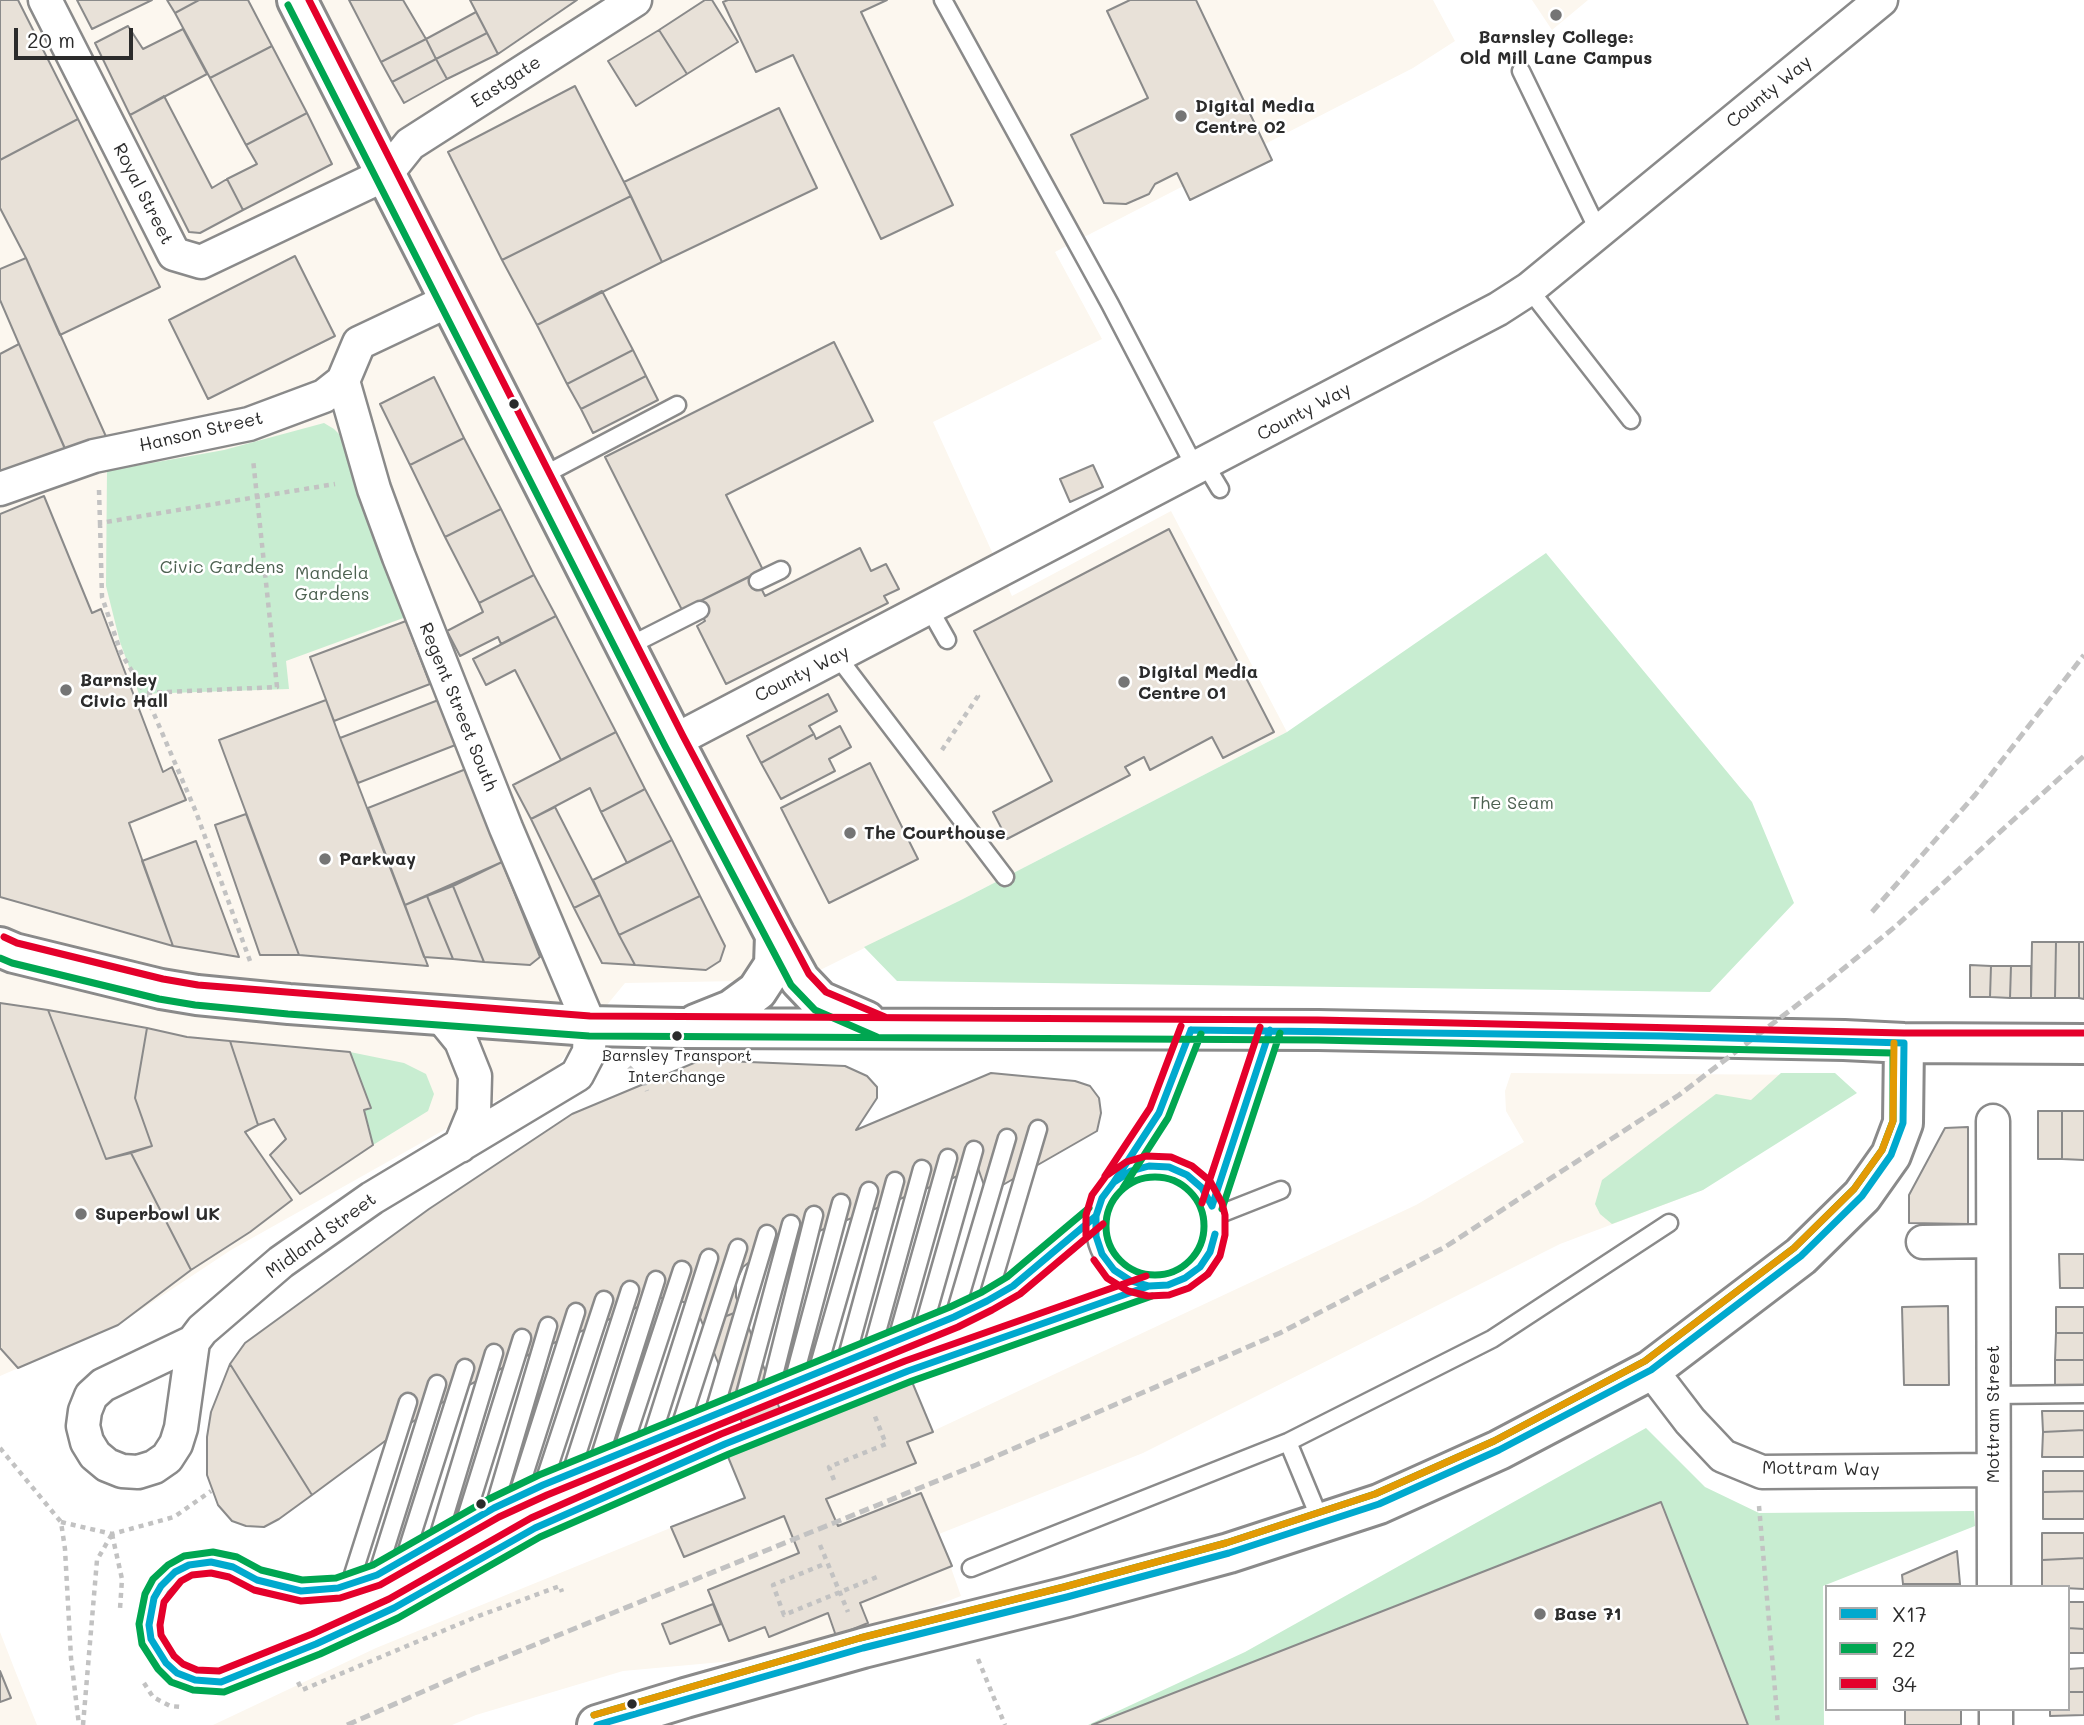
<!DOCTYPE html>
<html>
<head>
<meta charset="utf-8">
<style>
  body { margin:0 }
  #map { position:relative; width:2084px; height:1725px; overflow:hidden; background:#fff; font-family:Mali,sans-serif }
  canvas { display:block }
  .legend { position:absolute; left:1825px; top:1585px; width:245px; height:126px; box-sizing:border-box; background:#fff; border:2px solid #aaa; margin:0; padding:9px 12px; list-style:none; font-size:21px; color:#2b2b2b }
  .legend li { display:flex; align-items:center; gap:14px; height:35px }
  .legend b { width:35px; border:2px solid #aaa }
  .scale { position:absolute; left:14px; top:28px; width:119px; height:32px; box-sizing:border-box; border:4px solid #2b2b2b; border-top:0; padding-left:9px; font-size:21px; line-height:24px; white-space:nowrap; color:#2b2b2b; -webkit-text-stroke:5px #fff; paint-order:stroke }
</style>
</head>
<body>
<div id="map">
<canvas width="2084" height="1725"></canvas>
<ul class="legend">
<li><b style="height:9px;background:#00a9ce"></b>X17</li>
<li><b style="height:9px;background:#00a651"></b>22</li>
<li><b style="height:9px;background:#e4002b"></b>34</li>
</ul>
<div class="scale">20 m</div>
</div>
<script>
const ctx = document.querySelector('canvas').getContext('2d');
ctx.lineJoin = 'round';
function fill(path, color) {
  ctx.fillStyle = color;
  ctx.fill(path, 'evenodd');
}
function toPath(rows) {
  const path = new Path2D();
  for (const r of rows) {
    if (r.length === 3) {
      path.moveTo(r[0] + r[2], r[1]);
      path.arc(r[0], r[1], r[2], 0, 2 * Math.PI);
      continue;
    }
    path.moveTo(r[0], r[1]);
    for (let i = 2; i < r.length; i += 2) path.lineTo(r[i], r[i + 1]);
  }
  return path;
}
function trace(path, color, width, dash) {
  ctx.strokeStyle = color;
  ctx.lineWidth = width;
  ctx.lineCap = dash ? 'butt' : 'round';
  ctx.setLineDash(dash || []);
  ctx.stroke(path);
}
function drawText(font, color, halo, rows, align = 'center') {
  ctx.font = font + ' Mali,sans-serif';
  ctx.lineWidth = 5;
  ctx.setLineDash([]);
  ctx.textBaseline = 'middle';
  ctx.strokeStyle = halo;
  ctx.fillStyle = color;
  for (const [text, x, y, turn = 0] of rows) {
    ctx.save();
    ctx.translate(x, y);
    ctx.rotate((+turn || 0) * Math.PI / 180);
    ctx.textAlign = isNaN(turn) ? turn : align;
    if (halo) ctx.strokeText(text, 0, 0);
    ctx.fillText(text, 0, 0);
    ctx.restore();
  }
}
fill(toPath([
  [0,0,1433,0,1455,41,1413,68,1055,252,1102,339,933,422,1012,596,1171,511,1287,732,959,901,800,980,625,983,556,1067,231,1250,118,1325,0,1376],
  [1532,0,1588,0,1552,30],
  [1511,1073,1830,1075,1703,1190,1560,1244,1143,1453,939,1534,961,1596,858,1636,766,1658,623,1671,476,1715,452,1725,213,1725,376,1648,744,1498,726,1452,910,1377,933,1431,1416,1205,1524,1142,1506,1111,1505,1091],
  [0,1632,16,1673,37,1725,0,1725]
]), '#fcf7ef');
fill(toPath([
  [324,423,334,429,339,434,406,617,286,661,289,689,139,694,120,642,106,586,107,471,224,450],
  [1546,553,1752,802,1794,903,1710,992,897,981,864,947,959,901,1287,732],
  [350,1052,404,1063,426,1074,434,1094,428,1111,373,1145],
  [1781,1073,1835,1073,1857,1093,1703,1190,1612,1224,1600,1214,1595,1204,1602,1180,1716,1094,1751,1100],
  [1646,1428,1705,1487,1759,1513,1974,1511,1975,1526,1823,1586,1824,1725,1088,1725,1245,1652]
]), '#c8edd1');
const building = toPath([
  [0,0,18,0,78,119,0,160,0,0],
  [77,0,152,0,92,29,77,0],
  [167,0,199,0,175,13,167,0],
  [199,0,248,0,272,46,210,78,175,13,199,0],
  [349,0,403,0,426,39,381,62,349,0],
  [470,0,577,0,498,54,470,0],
  [705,0,712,0,738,42,687,74,659,30,705,0],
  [728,0,887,0,861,12,953,205,881,239,793,55,756,72,723,2,728,0],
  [1130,0,1196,0,1272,160,1190,200,1177,173,1155,184,1149,194,1126,204,1104,203,1071,135,1148,98,1107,11,1130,0],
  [476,12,487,33,436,59,426,39,476,12],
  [128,26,143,49,183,29,207,74,130,115,95,43,128,26],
  [659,30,687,74,636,106,608,61,659,30],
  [487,33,498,54,447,79,436,59,487,33],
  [426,39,436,59,392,82,381,62,426,39],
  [272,46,307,113,246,145,210,78,272,46],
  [436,59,447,79,404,103,392,82,436,59],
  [575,86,631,196,502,260,448,152,575,86],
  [164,96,212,188,227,179,243,210,200,233,189,232,130,115,164,96],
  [779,108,817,188,662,262,624,182,779,108],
  [307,113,332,164,243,210,227,179,257,164,246,145,307,113],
  [78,119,160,287,60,335,26,258,0,208,0,160,78,119],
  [631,196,662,262,537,325,502,260,631,196],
  [295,256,335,336,208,399,169,320,295,256],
  [26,258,108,441,67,453,19,344,0,300,0,269,26,258],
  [602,291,633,350,567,384,537,325,602,291],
  [834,342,873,421,726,495,763,570,682,610,605,457,834,342],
  [19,344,65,449,0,480,0,354,19,344],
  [633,350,646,376,581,409,567,384,633,350],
  [646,376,658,400,593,433,581,409,646,376],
  [434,377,464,438,410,465,380,404,434,377],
  [464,438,501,509,445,537,410,465,464,438],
  [1093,465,1103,487,1070,502,1060,479,1093,465],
  [44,496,92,613,101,609,163,772,172,767,186,800,129,823,173,946,0,897,0,514,44,496],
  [501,509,534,575,479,603,445,537,501,509],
  [1169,529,1274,732,1223,758,1212,737,1150,770,1144,757,1125,767,1130,775,1007,839,993,812,1052,781,974,631,1169,529],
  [860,548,871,571,886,564,899,589,884,596,888,603,726,684,697,626,705,621,696,603,754,574,765,596,860,548],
  [534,575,556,616,501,644,498,637,460,656,447,631,483,612,479,603,534,575],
  [556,616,616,732,561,760,515,670,486,685,473,659,556,616],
  [406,621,430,684,334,721,310,657,406,621],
  [828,694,837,711,809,726,814,734,761,763,747,736,828,694],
  [441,699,458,744,358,783,340,738,441,699],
  [326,700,340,738,428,966,299,955,219,740,326,700],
  [840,726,851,747,829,759,835,771,781,799,761,763,814,734,816,739,840,726],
  [616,732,645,789,601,812,590,788,531,819,513,785,616,732],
  [870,763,918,859,829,903,781,808,870,763],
  [466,769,502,862,405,905,368,808,466,769],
  [645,789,672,840,627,863,601,812,645,789],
  [555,807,600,895,574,908,531,819,555,807],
  [246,814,299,955,260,955,215,825,246,814],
  [672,840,700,896,619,935,593,880,672,840],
  [196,841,239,957,173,946,142,861,196,841],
  [502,862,540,957,530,965,484,962,453,886,502,862],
  [453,886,484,962,453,959,427,896,453,886],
  [600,895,619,935,635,965,602,963,574,908,600,895],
  [427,896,453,959,424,957,405,905,427,896],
  [700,896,725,946,720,961,706,970,635,965,619,935,700,896],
  [2032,942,2056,942,2055,998,2031,998,2032,942],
  [2056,942,2079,942,2079,998,2055,998,2056,942],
  [2079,942,2084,942,2084,999,2079,998,2079,942],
  [1970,965,1991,966,1990,997,1970,997,1970,965],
  [1991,966,2011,966,2010,998,1990,997,1991,966],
  [2011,966,2031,966,2031,998,2010,998,2011,966],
  [0,1003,48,1010,106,1159,131,1153,191,1270,118,1325,18,1368,0,1348,0,1003],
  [48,1010,147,1028,135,1098,152,1146,106,1159,48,1010],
  [147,1028,187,1037,230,1041,258,1125,245,1132,292,1200,250,1232,191,1270,131,1153,152,1146,135,1098,147,1028],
  [230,1041,350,1052,371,1108,364,1110,373,1145,300,1194,270,1155,286,1139,274,1119,258,1125,230,1041],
  [701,1060,845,1066,867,1076,877,1087,877,1098,856,1130,991,1073,1075,1081,1090,1086,1099,1098,1101,1113,1097,1131,987,1194,978,1168,809,1235,752,1260,743,1267,736,1282,736,1297,742,1310,703,1325,699,1315,688,1304,674,1298,659,1298,542,1348,471,1384,400,1430,312,1495,230,1364,245,1343,429,1209,572,1114,701,1060],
  [2038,1111,2062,1111,2062,1159,2038,1159,2038,1111],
  [2062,1111,2084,1111,2084,1160,2062,1159,2062,1111],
  [1968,1127,1968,1224,1909,1223,1909,1195,1945,1128,1968,1127],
  [2059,1254,2084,1254,2084,1288,2060,1288,2059,1254],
  [1948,1306,1949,1385,1904,1385,1902,1307,1948,1306],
  [2056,1307,2084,1307,2084,1333,2056,1333,2056,1307],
  [742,1310,787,1428,750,1443,703,1325,742,1310],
  [2056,1333,2084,1333,2084,1360,2055,1360,2056,1333],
  [2055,1360,2084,1360,2084,1386,2055,1386,2055,1360],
  [230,1364,312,1495,279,1519,264,1527,246,1526,232,1521,218,1505,207,1475,207,1437,211,1412,230,1364],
  [910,1377,933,1432,907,1442,916,1463,826,1499,838,1526,921,1493,952,1566,860,1603,868,1623,836,1636,828,1613,769,1637,765,1627,729,1641,708,1590,799,1553,784,1516,684,1557,671,1527,745,1498,726,1452,910,1377],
  [2042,1411,2084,1411,2084,1430,2043,1432,2042,1411],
  [2084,1430,2084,1457,2042,1457,2043,1432,2084,1430],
  [2043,1471,2084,1471,2084,1491,2043,1492,2043,1471],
  [2084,1491,2084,1519,2043,1519,2043,1492,2084,1491],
  [1661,1502,1748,1725,1092,1725,1661,1502],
  [2042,1533,2084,1533,2084,1558,2042,1560,2042,1533],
  [1957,1551,1960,1584,1903,1584,1902,1575,1957,1551],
  [2084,1558,2084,1589,2042,1587,2042,1560,2084,1558],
  [1903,1584,1960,1584,1960,1587,1903,1587,1903,1584],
  [2068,1602,2084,1602,2084,1629,2068,1628,2068,1602],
  [713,1604,721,1624,670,1644,662,1624,713,1604],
  [2068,1628,2084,1629,2084,1653,2068,1653,2068,1628],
  [2084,1668,2084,1692,2068,1692,2068,1669,2084,1668],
  [0,1671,11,1698,0,1702,0,1671],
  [2068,1692,2084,1692,2084,1715,2050,1716,2050,1709,2068,1709,2068,1692],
  [1905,1709,1961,1709,1961,1725,1905,1725,1905,1709]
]);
fill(building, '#e8e1d8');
trace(building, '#8a8a8a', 2);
const lane = toPath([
  [943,0,1110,304,1196,469],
  [1521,71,1599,232],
  [1529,289,1631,420],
  [1205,464,1220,489],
  [540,477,677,405],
  [758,581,781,570],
  [929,608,947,640],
  [627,647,700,610],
  [837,656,1005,877],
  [1155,1226,60],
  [1117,1177,1159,1113,1191,1030],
  [1212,1206,1270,1030],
  [1096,1216,1013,1286,987,1301,954,1317,543,1485,494,1508,377,1575,338,1588,301,1591,257,1580,233,1567,211,1562,189,1565,175,1572,161,1586,154,1598,149,1625,151,1639,166,1663,177,1673,195,1680,221,1682,316,1644,394,1608,535,1528,725,1444,908,1371,1149,1286],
  [1215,1216,1281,1190],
  [987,1301,1038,1129],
  [954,1317,1007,1138],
  [923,1329,974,1150],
  [897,1339,948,1158],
  [872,1350,922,1169],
  [846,1360,895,1181],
  [817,1372,869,1191],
  [793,1382,841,1203],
  [770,1391,814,1215],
  [1993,1395,2084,1394],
  [743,1402,791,1224],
  [713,1415,767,1234],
  [680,1427,738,1248],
  [651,1440,709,1258],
  [1288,1442,1322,1524],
  [622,1452,682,1270],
  [598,1462,656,1280],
  [571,1473,630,1290],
  [543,1485,604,1300],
  [517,1497,576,1312],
  [494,1508,548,1326],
  [464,1524,522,1338],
  [437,1541,494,1353],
  [404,1560,465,1368],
  [971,1568,1288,1442,1492,1339,1669,1223],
  [377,1575,437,1384],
  [350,1584,408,1402]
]);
const street = toPath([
  [45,0,174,254,201,262,386,174,410,144,635,0],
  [0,489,94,456,249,424,324,396,343,381,359,343,450,300],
  [674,741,1498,309,1529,289,1881,0],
  [439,1014,461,1041,475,1076,474,1112,460,1146],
  [1993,1121,1994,1587],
  [1923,1242,1993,1241],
  [193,1342,202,1330,281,1262,372,1198,577,1075,589,1052,590,1026,506,828,399,557,374,489,343,381],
  [193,1342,181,1428,176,1444,167,1458,154,1467,138,1472,122,1471,107,1465,95,1455,87,1442,83,1426,85,1411,91,1396,103,1385,193,1342],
  [1651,1370,1690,1421,1723,1456,1762,1472,1992,1470],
  [1996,1709,1996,1725]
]);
const secondary = toPath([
  [297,0,674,741,775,935,800,980,820,1001,866,1021],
  [0,947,14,953,161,989,197,995,289,1004,590,1026,684,1028,1318,1030,1844,1040,1904,1043,2084,1044],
  [696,1024,731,1010,757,991,774,965,775,935],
  [597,1725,685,1698,863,1648,1067,1597,1229,1553,1379,1504,1499,1450,1651,1370,1801,1256,1862,1196,1891,1155,1903,1123,1904,1043]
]);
trace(lane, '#8a8a8a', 21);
trace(street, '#8a8a8a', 37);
trace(secondary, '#8a8a8a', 44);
trace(toPath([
  [99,490,100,523,335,484],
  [100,523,102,597,121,653,145,693],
  [942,750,978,696,975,692],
  [250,961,196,812,145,693,277,687,253,459],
  [629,1067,644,1082,647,1091],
  [0,1448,61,1522,65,1549,71,1658,79,1725],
  [834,1480,829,1467,886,1444,874,1414],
  [1759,1506,1778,1725],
  [61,1522,112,1534,174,1517,211,1491],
  [112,1534,122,1579,120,1609],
  [820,1545,848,1612],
  [822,1565,773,1585,784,1615,877,1577],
  [978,1659,1005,1725],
  [298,1682,302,1690,476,1617,560,1586,562,1592],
  [144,1683,153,1697,170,1706,181,1707],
  [83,1725,97,1560,112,1534]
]), '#c2c2c2', 4.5, [5, 5]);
trace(lane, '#fff', 16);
trace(street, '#fff', 32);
trace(secondary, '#fff', 38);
trace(toPath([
  [1872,912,1975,795,2084,655],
  [347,1725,463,1674,976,1465,1280,1333,1445,1247,1679,1095,1822,986,1896,926,2084,756]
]), '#c2c2c2', 5, [10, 5]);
trace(toPath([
  [1191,1030,1661,1036,1904,1043],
  [1114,1182,1159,1113,1191,1030],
  [1212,1206,1270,1030],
  [1212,1206,1202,1188,1187,1175,1169,1167,1149,1166,1131,1171,1114,1182,1102,1198,1096,1216,1096,1236,1102,1254,1114,1270,1131,1281,1149,1286,1168,1285,1185,1278,1200,1267,1210,1252,1215,1234],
  [1096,1216,1013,1286,987,1301,954,1317,543,1485,494,1508,377,1575,338,1588,301,1591,257,1580,233,1567,211,1562,189,1565,175,1572,161,1586,154,1598,149,1625,151,1639,166,1663,177,1673,195,1680,221,1682,316,1644,394,1608,535,1528,725,1444,908,1371,1149,1286],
  [597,1725,863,1648,1067,1597,1229,1553,1379,1504,1499,1450,1651,1370,1801,1256,1862,1196,1891,1155,1903,1123,1904,1043]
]), '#00a9ce', 7);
trace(toPath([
  [288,5,665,746,791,985,815,1010,877,1037],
  [0,958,12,963,159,999,195,1005,288,1014,589,1036,1318,1040,1893,1053,1893,1121,1882,1150,1854,1189,1794,1248,1645,1361,1494,1441,1375,1494,1226,1543,1064,1587,860,1638,594,1715],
  [1155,1226,49],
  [1123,1188,1168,1118,1201,1034],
  [1089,1208,1007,1277,982,1292,950,1307,539,1475,489,1499,373,1565,336,1578,302,1580,261,1570,237,1557,213,1552,184,1556,168,1565,153,1579,145,1594,139,1624,142,1644,158,1669,171,1682,193,1690,224,1692,320,1654,398,1618,540,1537,729,1454,912,1381,1152,1296],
  [1222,1209,1280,1033]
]), '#00a651', 7);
trace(toPath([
  [309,0,683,736,809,974,826,992,885,1017],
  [4,937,17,943,163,979,198,985,590,1016,1318,1020,1904,1033,2084,1033],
  [1105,1176,1150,1108,1181,1026],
  [1202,1203,1260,1027],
  [1103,1224,1020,1294,992,1310,958,1327,547,1495,499,1517,380,1585,340,1598,301,1601,254,1590,229,1577,211,1573,192,1575,181,1581,164,1602,160,1625,161,1635,174,1656,183,1664,197,1670,219,1671,312,1634,389,1599,531,1518,721,1434,905,1361,1146,1276],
  [1086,1236,1086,1215,1092,1195,1106,1176,1126,1162,1146,1156,1171,1157,1192,1166,1210,1181,1222,1203,1225,1215,1225,1235,1220,1256,1208,1274,1189,1288,1169,1295,1148,1296,1128,1291,1107,1278,1094,1260]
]), '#e4002b', 7);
trace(toPath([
  [594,1715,860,1638,1064,1587,1226,1543,1375,1494,1494,1441,1645,1361,1794,1248,1854,1189,1882,1150,1893,1121,1894,1043]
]), '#e39a04', 7);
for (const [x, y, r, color] of [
  [1556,15,7,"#757575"],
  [1181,116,7,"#757575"],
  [514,404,6,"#2b2b2b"],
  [1124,682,7,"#757575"],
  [66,690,7,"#757575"],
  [850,833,7,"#757575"],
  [325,859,7,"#757575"],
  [677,1036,6,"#2b2b2b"],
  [81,1214,7,"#757575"],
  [481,1504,6,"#2b2b2b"],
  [1540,1614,7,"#757575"],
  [632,1704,6,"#2b2b2b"]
]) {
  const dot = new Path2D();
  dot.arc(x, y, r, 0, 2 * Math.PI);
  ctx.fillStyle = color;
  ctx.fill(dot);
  trace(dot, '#fff', 2.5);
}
drawText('16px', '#2b2b2b', '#fff', [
  ["Barnsley Transport",677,1056],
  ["Interchange",677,1077]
]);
drawText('bold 18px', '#2b2b2b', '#fff', [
  ["Barnsley College:",1556,37,"center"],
  ["Old Mill Lane Campus",1556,58,"center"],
  ["Digital Media",1195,106],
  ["Centre 02",1195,127],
  ["Digital Media",1138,672],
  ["Centre 01",1138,693],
  ["Barnsley",80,680],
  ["Civic Hall",80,701],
  ["The Courthouse",864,833],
  ["Parkway",339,859],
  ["Superbowl UK",95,1214],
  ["Base 71",1554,1614]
], 'left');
drawText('18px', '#2b2b2b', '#fff', [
  ["Eastgate",506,82,-33],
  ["County Way",1769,92,-39],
  ["Royal Street",143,194,63],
  ["County Way",1304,412,-28],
  ["Hanson Street",201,432,-13],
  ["County Way",802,674,-27],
  ["Regent Street South",458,707,68],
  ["Midland Street",321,1236,-36],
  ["Mottram Street",1993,1414,-90],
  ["Mottram Way",1821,1469,1]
]);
drawText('18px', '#4d6151', '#fff', [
  ["Civic Gardens",222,567],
  ["Mandela",332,573],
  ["Gardens",332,594],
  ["The Seam",1512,803]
]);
</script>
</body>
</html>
